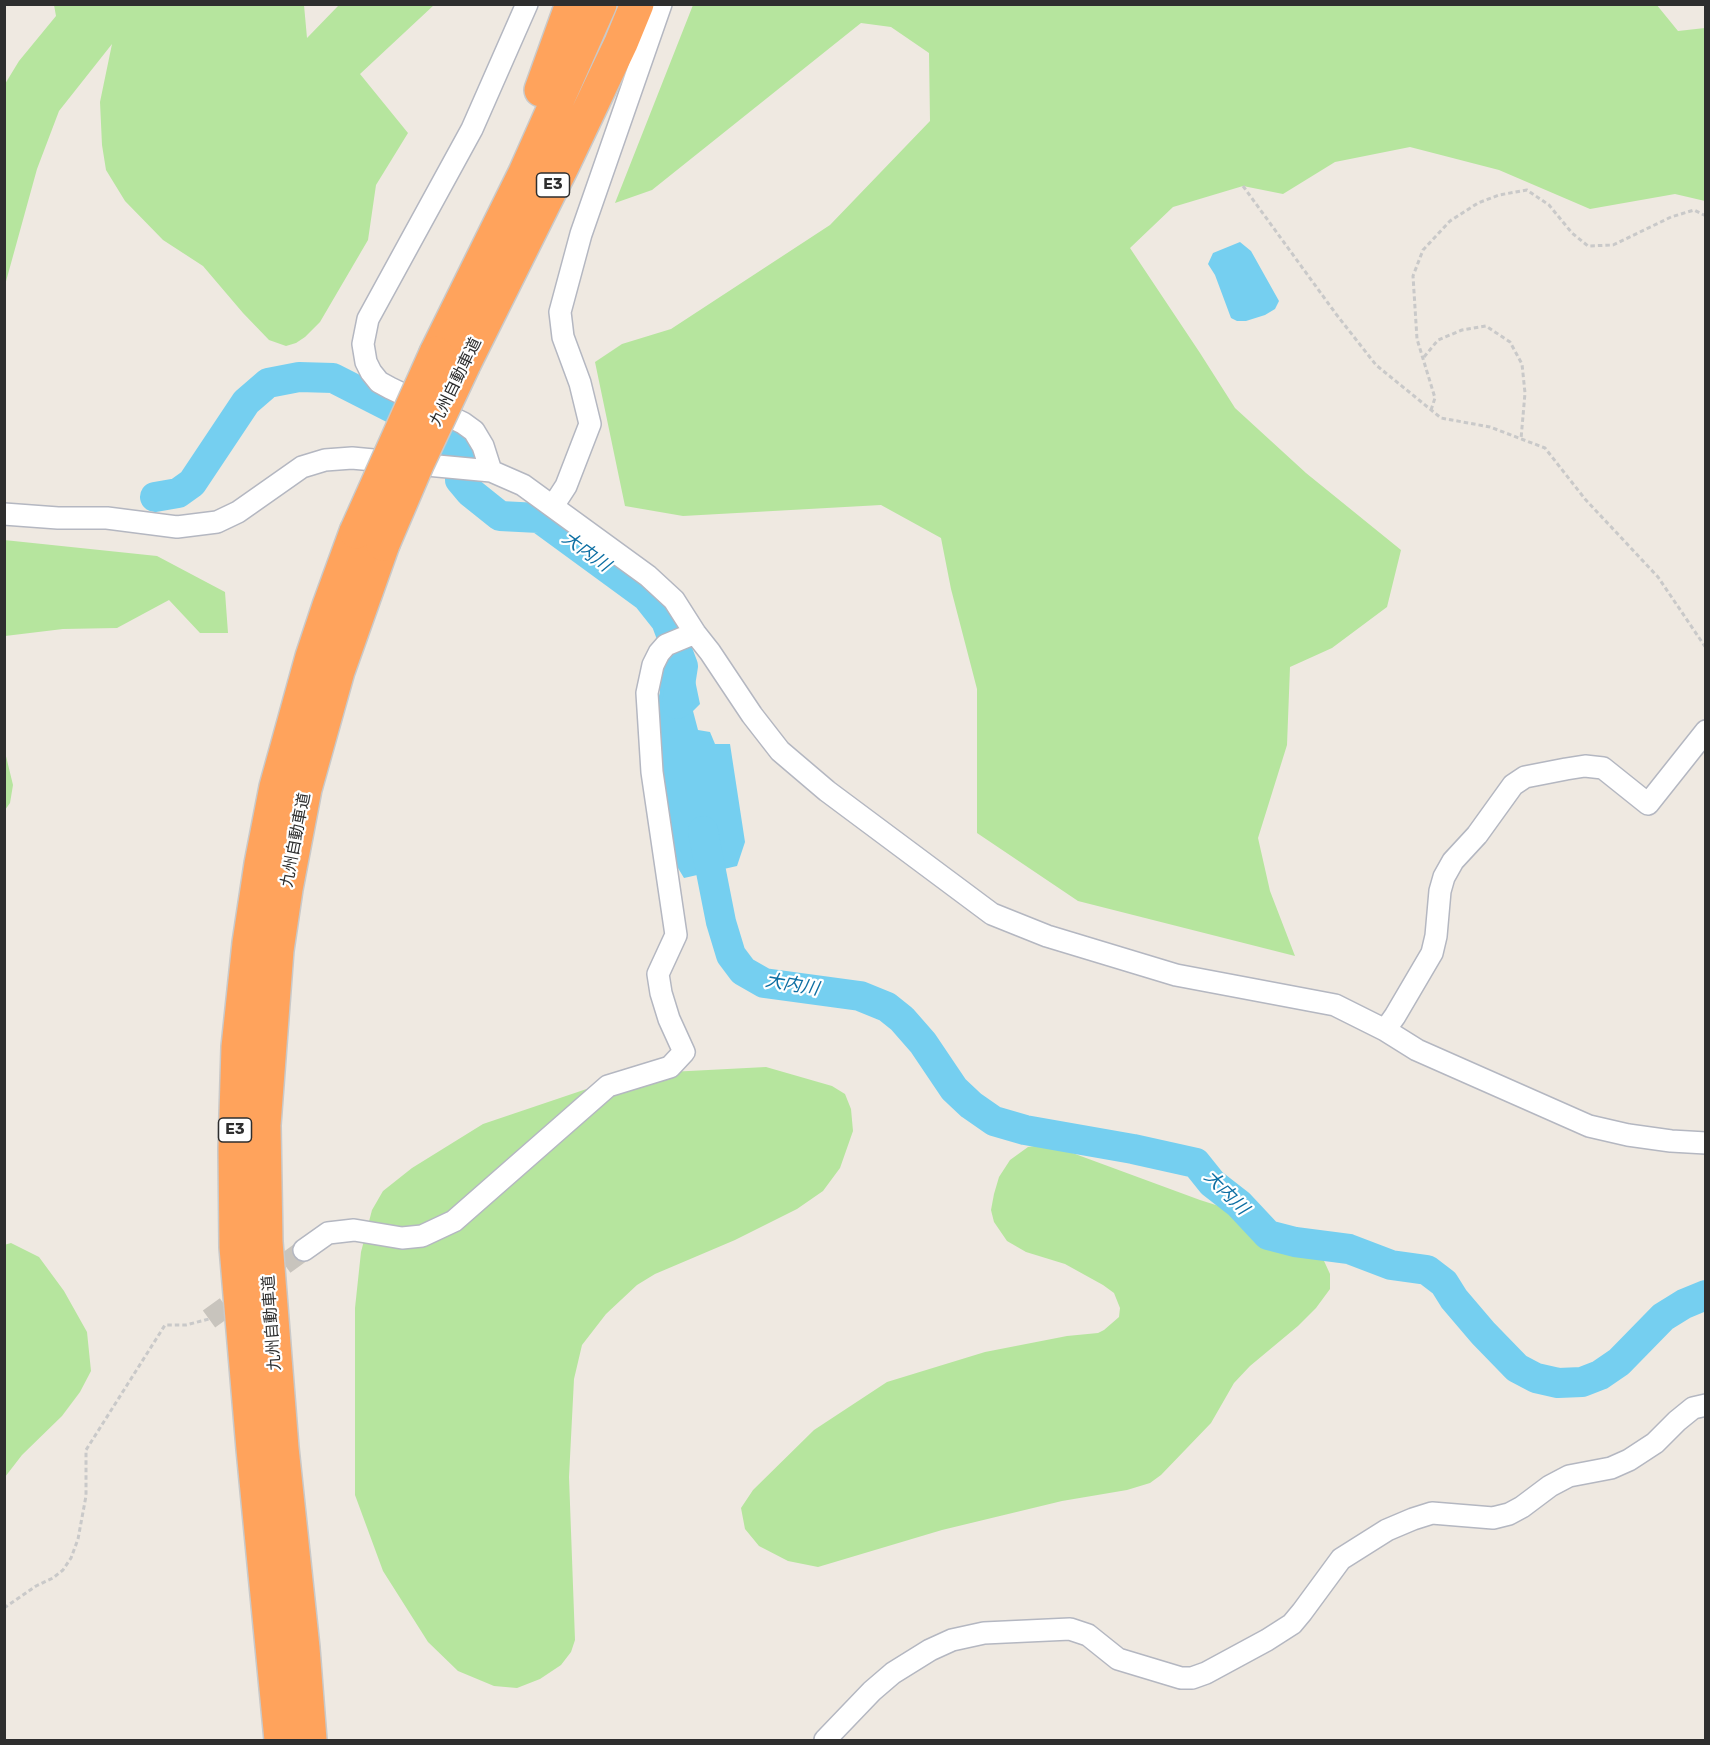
<!DOCTYPE html>
<html>
<head>
<meta charset="utf-8">
<style>
  body { margin:0 }
  #map { position:relative; width:1710px; height:1745px; overflow:hidden; background:#efe9e1; font-family:Rubik,sans-serif }
  canvas { display:block }
  .frame { position:absolute; inset:0; border:6px solid #2e2e2e; pointer-events:none }
</style>
</head>
<body>
<div id="map">
<canvas width="1710" height="1745"></canvas>
<div class="frame"></div>
</div>
<script>
const ctx = document.querySelector('canvas').getContext('2d');
ctx.lineJoin = 'round';
function fill(path, color) {
  ctx.fillStyle = color;
  ctx.fill(path, 'evenodd');
}
function toPath(rows) {
  const path = new Path2D();
  for (const r of rows) {
    path.moveTo(r[0], r[1]);
    for (let i = 2; i < r.length; i += 2) path.lineTo(r[i], r[i + 1]);
  }
  return path;
}
function trace(path, color, width, dash) {
  ctx.strokeStyle = color;
  ctx.lineWidth = width;
  ctx.lineCap = dash ? 'butt' : 'round';
  ctx.setLineDash(dash || []);
  ctx.stroke(path);
}
function drawText(font, color, halo, rows, align = 'center') {
  ctx.font = font + ' Rubik,"Noto Sans JP",sans-serif';
  ctx.lineWidth = 4.5;
  ctx.setLineDash([]);
  ctx.textBaseline = 'middle';
  ctx.strokeStyle = halo;
  ctx.fillStyle = color;
  for (const [text, x, y, turn = 0] of rows) {
    ctx.save();
    ctx.translate(x, y);
    ctx.rotate((+turn || 0) * Math.PI / 180);
    ctx.textAlign = isNaN(turn) ? turn : align;
    if (halo) ctx.strokeText(text, 0, 0);
    ctx.fillText(text, 0, 0);
    ctx.restore();
  }
}
fill(toPath([
  [1656,4,1678,31,1705,28,1705,201,1675,194,1590,209,1499,170,1410,147,1335,162,1283,194,1243,186,1173,207,1130,248,1200,353,1235,408,1306,473,1401,550,1387,607,1332,648,1290,667,1287,745,1258,838,1270,891,1295,956,1078,901,977,833,977,689,951,589,941,538,881,505,683,516,625,506,595,362,622,344,671,329,830,225,930,121,929,53,891,27,861,23,652,190,615,203,693,5],
  [54,5,304,5,307,38,339,5,434,5,360,74,408,133,376,185,368,240,320,322,305,337,296,343,286,346,269,340,243,313,203,266,163,240,125,201,106,170,102,145,100,102,112,44,59,111,37,169,5,285,5,84,19,61,56,16],
  [4,540,157,556,225,592,228,633,200,633,169,600,117,628,63,629,5,636],
  [5,752,13,785,10,803,5,810],
  [766,1067,832,1086,845,1094,851,1109,853,1131,840,1168,823,1191,797,1209,735,1240,655,1274,637,1285,606,1314,582,1345,574,1379,569,1477,575,1640,571,1652,561,1665,540,1679,517,1688,494,1686,458,1671,428,1642,383,1571,355,1495,355,1308,361,1252,372,1210,383,1191,412,1168,483,1124,631,1074],
  [1048,1144,1200,1200,1304,1233,1312,1239,1319,1250,1330,1274,1330,1289,1316,1308,1298,1326,1250,1366,1234,1383,1211,1423,1161,1475,1150,1483,1127,1490,1062,1501,942,1530,818,1567,788,1561,759,1546,745,1529,741,1508,753,1490,814,1430,887,1382,985,1352,1067,1336,1098,1333,1104,1330,1119,1317,1120,1308,1114,1293,1103,1285,1065,1264,1026,1252,1007,1241,994,1222,991,1210,994,1194,999,1177,1010,1160,1028,1147],
  [11,1243,39,1257,64,1291,87,1332,91,1371,80,1392,62,1416,22,1455,5,1477,4,1245]
]), '#b6e59e');
fill(toPath([
  [1240,242,1251,251,1279,301,1275,309,1265,315,1246,321,1237,321,1231,318,1215,275,1208,264,1213,253],
  [691,661,700,704,693,711,698,730,710,732,715,744,730,744,745,842,737,866,684,878,669,853,652,723,660,692,657,674,660,663,677,665]
]), '#75cff0');
trace(toPath([
  [155,497,178,493,192,483,246,402,268,383,299,377,333,378,447,436,460,456,460,480,470,492,500,516,539,518,647,597,666,621,683,666,677,704],
  [703,831,721,922,731,955,743,971,764,983,860,996,887,1007,902,1019,923,1043,954,1089,971,1105,994,1121,1025,1130,1133,1149,1196,1163,1212,1183,1239,1204,1268,1235,1295,1242,1349,1249,1391,1265,1427,1270,1444,1283,1454,1299,1483,1333,1517,1368,1536,1378,1558,1383,1582,1382,1600,1375,1619,1362,1663,1317,1684,1304,1706,1295]
]), '#75cff0', 30);
trace(toPath([
  [209,1319,304,1250]
]), '#c8c4bd', 21, [21, 10]);
const minor = toPath([
  [491,471,483,446,474,431,463,423,390,388,379,382,371,372,366,362,363,344,368,319,472,129,527,4],
  [553,506,566,486,590,424,580,383,563,337,560,312,581,234,661,4],
  [4,514,58,518,107,518,177,527,217,522,238,512,302,467,325,460,352,458,491,471,523,485,648,576,674,600,695,633,710,652,752,715,780,751,827,791,992,914,1047,936,1176,975,1335,1005,1385,1030,1417,1050,1589,1126,1628,1135,1671,1141,1706,1143],
  [1385,1030,1395,1016,1432,953,1436,936,1440,891,1444,877,1453,861,1477,835,1513,785,1525,777,1566,769,1585,766,1603,768,1648,804,1706,731],
  [304,1250,328,1233,354,1230,402,1238,422,1236,454,1221,608,1086,670,1067,684,1052,669,1019,661,993,658,974,676,935,652,772,647,693,653,665,659,653,666,645,695,633],
  [825,1740,872,1691,893,1673,930,1650,952,1640,984,1633,1070,1629,1088,1635,1118,1659,1181,1678,1192,1678,1206,1673,1267,1640,1292,1624,1302,1612,1341,1559,1387,1530,1413,1519,1432,1513,1493,1518,1509,1514,1522,1507,1550,1486,1569,1476,1611,1468,1629,1460,1655,1443,1677,1421,1693,1408,1706,1405]
]);
const motorway = toPath([
  [541,90,572,4],
  [436,353,525,173,600,4],
  [464,364,563,165,621,43,637,4],
  [281,1740,253,1449,236,1247,235,1148,238,1047,249,943,261,864,276,787,312,657,329,606,356,532],
  [310,1740,303,1648,282,1448,266,1242,264,1125,277,950,286,889,305,789,338,671,383,544]
]);
trace(minor, '#b4b7c1', 24);
trace(motorway, '#c9c9c9', 36);
trace(toPath([
  [1243,186,1336,314,1376,365,1441,418,1490,427,1545,448,1585,499,1658,577,1706,648],
  [1424,357,1438,340,1462,330,1486,326,1510,342,1522,364,1525,393,1521,439],
  [1431,410,1435,398,1417,339,1413,276,1423,250,1450,221,1478,203,1499,195,1527,190,1549,205,1572,233,1588,246,1613,245,1671,217,1694,210,1706,216],
  [4,1608,36,1586,53,1578,63,1570,71,1558,78,1539,86,1496,86,1450,165,1325,186,1325,209,1319]
]), '#c9c9c9', 3, [4.5, 3]);
trace(minor, '#fff', 21);
trace(motorway, '#ffa35c', 33);
const motorwayBridge = toPath([
  [356,532,436,353],
  [383,544,418,462,464,364]
]);
trace(motorwayBridge, '#c9c9c9', 36, []);
trace(motorwayBridge, '#ffa35c', 33);
for (const [x, y, w] of [
  [553,185,33],
  [235,1130,33]
]) {
  const box = new Path2D();
  box.roundRect(x - w / 2, y - 12, w, 24, 4.5);
  ctx.fillStyle = '#fff';
  ctx.fill(box);
  trace(box, '#2e2e2e', 1.5);
}
drawText('bold 15px', '#2e2e2e', null, [
  ["E3",553,185],
  ["E3",235,1130]
]);
drawText('16px', '#2e2e2e', '#fff', [
  ["九州自動車道",456,382,-64],
  ["九州自動車道",296,840,-79],
  ["九州自動車道",272,1323,-94]
]);
drawText('italic 18px', '#0d6fa3', '#fff', [
  ["大内川",586,552,36],
  ["大内川",792,985,10],
  ["大内川",1226,1193,45]
]);
</script>
</body>
</html>
